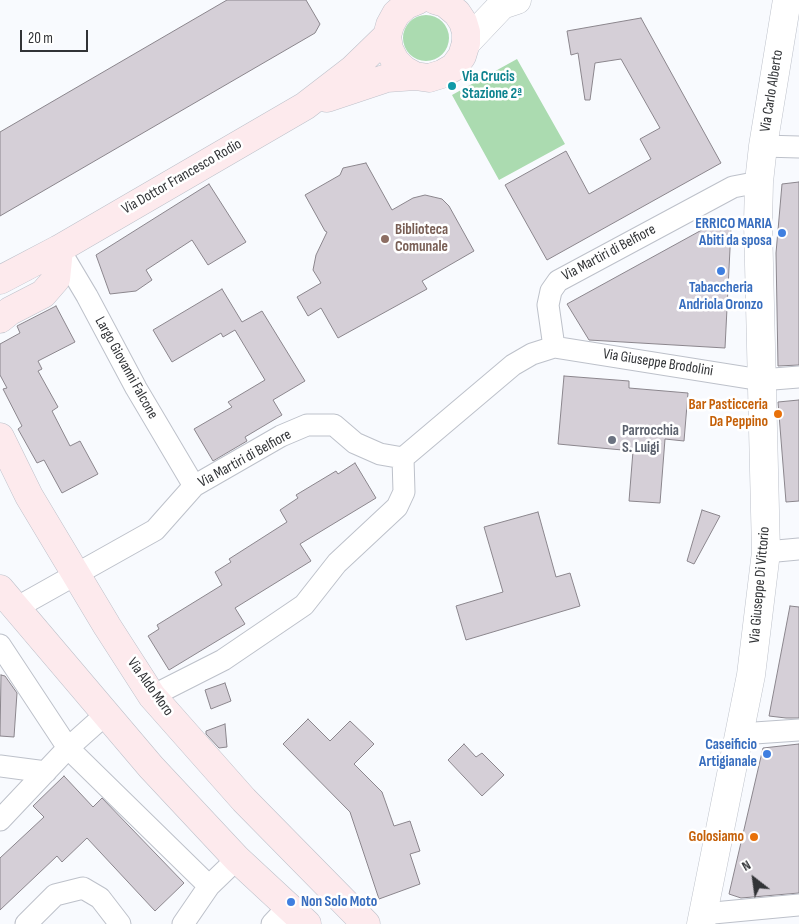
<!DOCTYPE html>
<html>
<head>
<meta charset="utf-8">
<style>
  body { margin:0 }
  #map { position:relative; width:799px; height:924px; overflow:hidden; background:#f8fafe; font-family:"Sofia Sans Condensed",sans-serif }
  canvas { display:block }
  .north { position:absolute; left:729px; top:854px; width:50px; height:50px; -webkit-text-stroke:4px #fff; paint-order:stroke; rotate:330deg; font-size:14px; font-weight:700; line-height:20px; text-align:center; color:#313336 }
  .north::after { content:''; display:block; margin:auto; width:18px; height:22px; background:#313336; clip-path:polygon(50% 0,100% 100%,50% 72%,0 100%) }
  .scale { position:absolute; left:20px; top:30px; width:68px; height:22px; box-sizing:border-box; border:2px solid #313336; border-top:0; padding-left:6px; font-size:15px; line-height:18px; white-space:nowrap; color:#313336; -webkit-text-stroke:4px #fff; paint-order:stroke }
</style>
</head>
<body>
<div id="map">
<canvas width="799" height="924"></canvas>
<div class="north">N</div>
<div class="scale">20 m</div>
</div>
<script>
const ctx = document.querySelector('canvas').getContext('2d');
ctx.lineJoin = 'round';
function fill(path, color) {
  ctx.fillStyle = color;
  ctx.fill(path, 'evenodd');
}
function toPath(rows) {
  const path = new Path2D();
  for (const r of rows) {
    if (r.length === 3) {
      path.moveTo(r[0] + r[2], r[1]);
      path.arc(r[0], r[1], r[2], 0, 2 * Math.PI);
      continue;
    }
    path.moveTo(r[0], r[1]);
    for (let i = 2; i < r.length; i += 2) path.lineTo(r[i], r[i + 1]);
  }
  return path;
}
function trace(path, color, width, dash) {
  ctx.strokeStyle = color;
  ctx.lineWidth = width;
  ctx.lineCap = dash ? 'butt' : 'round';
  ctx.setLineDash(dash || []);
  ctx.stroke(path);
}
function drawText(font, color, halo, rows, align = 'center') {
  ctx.font = font + ' "Sofia Sans Condensed",sans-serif';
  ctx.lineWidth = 5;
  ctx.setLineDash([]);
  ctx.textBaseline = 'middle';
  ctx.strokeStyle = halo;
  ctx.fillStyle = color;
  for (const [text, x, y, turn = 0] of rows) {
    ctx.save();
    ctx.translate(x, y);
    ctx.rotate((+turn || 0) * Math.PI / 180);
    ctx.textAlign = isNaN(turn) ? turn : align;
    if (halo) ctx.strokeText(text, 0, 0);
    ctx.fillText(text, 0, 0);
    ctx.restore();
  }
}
fill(toPath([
  [426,38,23],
  [517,59,565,144,499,180,452,95]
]), '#abdbb0');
const building = toPath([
  [227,0,306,0,320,24,315,33,0,216,0,132,227,0],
  [641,18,721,163,547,260,505,185,566,151,589,194,651,159,640,139,660,128,621,59,595,63,590,100,585,100,578,53,571,55,567,31,641,18],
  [366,163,392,210,413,198,425,195,442,199,449,206,474,251,422,281,427,289,338,338,321,308,308,316,297,297,321,283,313,270,316,255,327,232,325,231,305,195,340,175,343,168,366,163],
  [799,182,799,365,778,366,776,253,782,184,799,182],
  [209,184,246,242,208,265,192,240,146,270,152,280,136,291,110,294,96,255,209,184],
  [720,220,731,229,725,348,589,340,567,304,720,220],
  [222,289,242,322,262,311,305,381,273,400,282,415,245,437,247,441,213,461,194,429,232,407,228,402,265,380,235,330,223,337,221,333,172,362,153,330,222,289],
  [56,306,75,342,38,361,42,369,38,371,58,407,52,411,70,446,80,441,98,474,62,493,44,460,37,463,18,429,22,426,3,389,7,388,0,375,0,344,20,333,17,326,56,306],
  [564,376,629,381,629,388,688,393,684,441,665,439,660,503,629,501,633,451,558,444,564,376],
  [799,400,799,501,786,502,778,402,799,400],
  [355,463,376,498,300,544,311,561,235,608,245,624,169,670,148,636,159,629,157,625,222,585,215,572,231,562,229,559,287,522,280,510,298,498,296,495,336,471,338,474,355,463],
  [702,510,720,516,694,564,687,561,702,510],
  [538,512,556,577,570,573,580,606,466,640,456,606,503,592,484,527,538,512],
  [790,606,799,607,799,718,786,718,769,716,790,606],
  [1,675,5,676,17,693,14,737,0,736,1,675],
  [225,683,231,701,211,709,205,690,225,683],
  [308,719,330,741,350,721,374,744,354,764,382,792,394,826,410,821,420,851,410,854,420,884,379,899,350,812,283,744,308,719],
  [225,724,227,747,219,748,206,734,206,731,225,724],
  [464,744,476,757,482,753,504,775,482,796,448,760,464,744],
  [799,744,799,893,741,898,729,894,763,748,799,744],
  [64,776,93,807,102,798,184,883,155,911,87,838,62,862,57,856,0,910,0,858,44,817,33,806,64,776]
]);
fill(building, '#d5cfd7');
trace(building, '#8b868d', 1);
const minor = toPath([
  [763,146,799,147],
  [59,249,87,296,136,388,194,486],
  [554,347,548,305,551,291,558,281,733,187,759,182],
  [766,552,799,549],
  [16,608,155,530,194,486,281,436,307,425,334,425,355,443,380,454,403,458],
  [0,645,68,748,209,886],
  [152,696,223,660,304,605,337,563,397,507,404,492,403,458,513,365,532,354,554,347,761,380,799,377],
  [740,734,799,730],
  [0,766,46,772],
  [0,820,68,748,105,715],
  [703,914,799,905],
  [26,924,55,895,83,888,100,898,120,924],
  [183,924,209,886,237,859],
  [272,924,288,907]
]);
const tertiary = toPath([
  [466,43,502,5,517,0],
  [701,924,751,675,766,552,758,223,759,182,763,146,787,0]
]);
const secondary = toPath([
  [418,0,406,5,396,14,390,25,387,36,389,49,395,61,404,70,415,76,429,78,442,74,454,67,462,56,466,43,466,32,463,22,457,13,445,3,435,0],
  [327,98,387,78,415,76],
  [0,280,59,249,305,106,353,69,387,36],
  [0,319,10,311,43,294,56,279,59,249],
  [0,437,29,496,107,626,152,696,244,800,366,924],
  [0,589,151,767,237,859,307,924]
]);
trace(minor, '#bdc1ca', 23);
trace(tertiary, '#bdc1ca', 29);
trace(secondary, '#bdc1ca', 29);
trace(minor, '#fff', 21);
trace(tertiary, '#fff', 28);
trace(secondary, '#fdeaed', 28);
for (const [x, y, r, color] of [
  [452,86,5,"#0f9aa8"],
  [782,233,5,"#3f7fe0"],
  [385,239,5,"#8d6e63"],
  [721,271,5,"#3f7fe0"],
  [778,414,5,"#e8710a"],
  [612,440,5,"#6b7280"],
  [767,754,5,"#3f7fe0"],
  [754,837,5,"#e8710a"],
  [291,902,5,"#3f7fe0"]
]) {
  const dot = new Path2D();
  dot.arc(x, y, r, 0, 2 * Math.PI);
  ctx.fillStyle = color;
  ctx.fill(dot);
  trace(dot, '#fff', 2);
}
drawText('bold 15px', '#0d838f', '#fff', [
  ["Via Crucis",462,77],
  ["Stazione 2ª",462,94]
], 'left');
drawText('15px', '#313336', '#fff', [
  ["Via Carlo Alberto",772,91,-81],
  ["Via Dottor Francesco Rodio",182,177,-30],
  ["Via Martiri di Belfiore",609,253,-28],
  ["Via Giuseppe Brodolini",658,363,9],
  ["Largo Giovanni Falcone",126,368,61],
  ["Via Martiri di Belfiore",245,459,-29],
  ["Via Giuseppe Di Vittorio",760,585,-85],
  ["Via Aldo Moro",150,687,54]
]);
drawText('bold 15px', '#366cbe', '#fff', [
  ["ERRICO MARIA",772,224],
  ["Abiti da sposa",772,241],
  ["Tabaccheria",721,288,"center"],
  ["Andriola Oronzo",721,305,"center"],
  ["Caseificio",757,745],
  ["Artigianale",757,762],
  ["Non Solo Moto",301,902,"left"]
], 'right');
drawText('bold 15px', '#785e54', '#fff', [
  ["Biblioteca",395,230],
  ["Comunale",395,247]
], 'left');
drawText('bold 15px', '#c56008', '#fff', [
  ["Bar Pasticceria",768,405],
  ["Da Peppino",768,422],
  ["Golosiamo",744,837]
], 'right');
drawText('bold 15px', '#5b616d', '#fff', [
  ["Parrocchia",622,431],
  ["S. Luigi",622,448]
], 'left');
</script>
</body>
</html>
